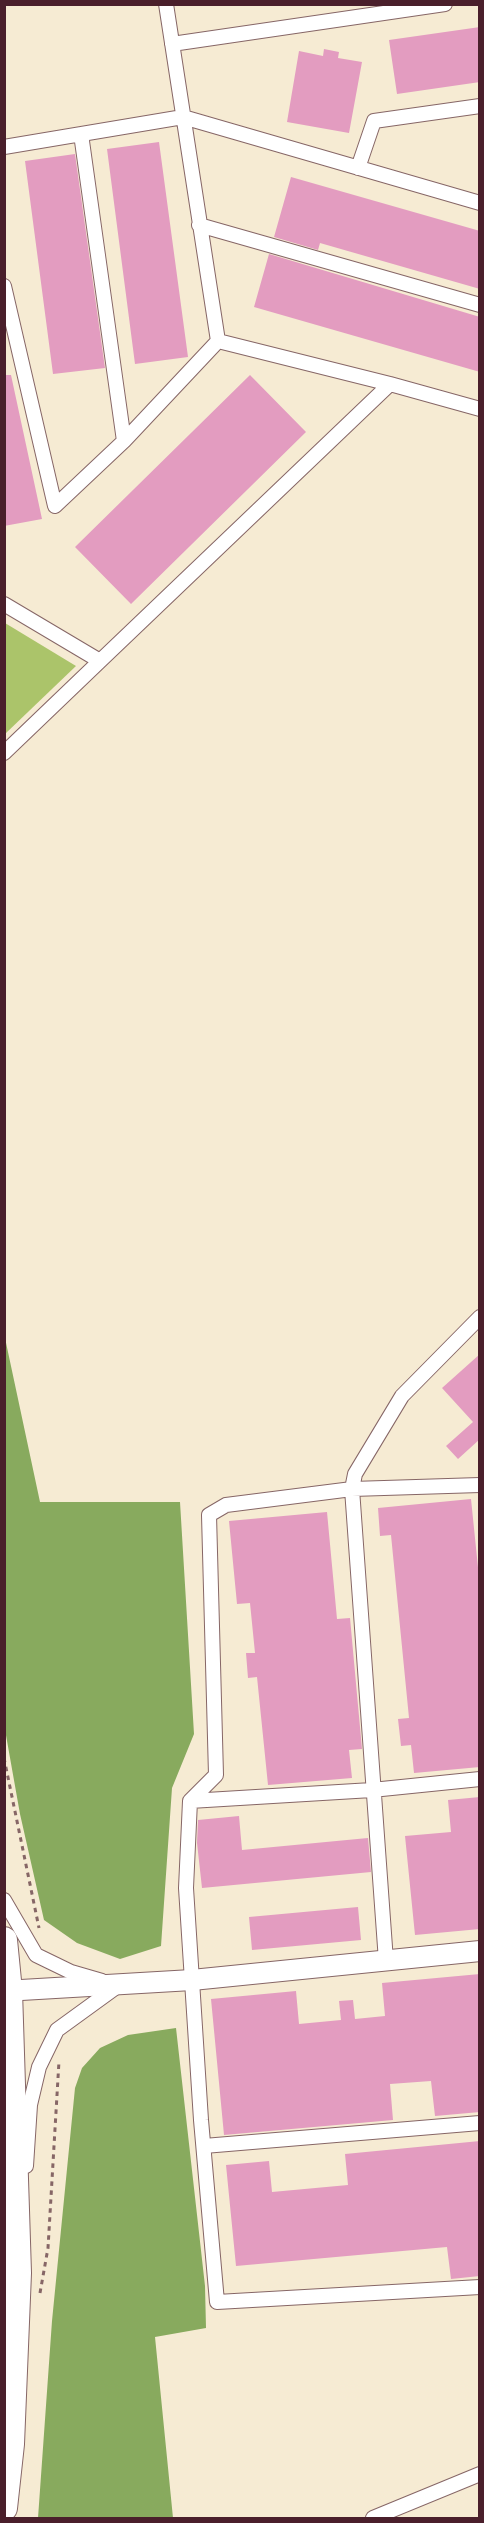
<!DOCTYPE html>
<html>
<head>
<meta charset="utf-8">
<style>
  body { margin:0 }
  #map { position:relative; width:484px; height:2523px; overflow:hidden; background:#f6ebd3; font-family:Itim,sans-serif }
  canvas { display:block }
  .frame { position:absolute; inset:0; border:6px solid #4a1f2b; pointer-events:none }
</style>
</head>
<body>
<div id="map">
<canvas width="484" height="2523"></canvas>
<div class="frame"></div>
</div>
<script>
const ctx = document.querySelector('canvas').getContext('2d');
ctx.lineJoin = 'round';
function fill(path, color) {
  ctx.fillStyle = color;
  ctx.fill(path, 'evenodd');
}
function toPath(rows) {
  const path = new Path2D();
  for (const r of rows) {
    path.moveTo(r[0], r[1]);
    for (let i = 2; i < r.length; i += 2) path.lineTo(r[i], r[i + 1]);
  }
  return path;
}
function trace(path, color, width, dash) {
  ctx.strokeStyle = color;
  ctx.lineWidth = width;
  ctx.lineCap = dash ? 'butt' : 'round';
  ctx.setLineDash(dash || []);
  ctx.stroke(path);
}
fill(toPath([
  [5,623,76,666,5,734]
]), '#abc46a');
fill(toPath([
  [5,1338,40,1502,180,1502,194,1734,172,1788,161,1946,120,1959,77,1943,44,1920,20,1814,4,1724],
  [176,2028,205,2286,206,2328,155,2337,173,2518,38,2518,52,2321,75,2088,82,2068,100,2048,128,2035]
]), '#88aa5e');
fill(toPath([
  [480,27,480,82,397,94,389,40],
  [324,49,339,52,338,58,362,62,349,133,287,122,299,51,323,56],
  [159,142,188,357,135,364,107,149],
  [75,154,105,368,53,374,25,161],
  [291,177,480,231,480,289,320,243,318,250,274,237],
  [269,254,480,317,480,372,254,307],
  [4,375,11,375,42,519,4,526],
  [250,375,306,432,131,604,75,547],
  [480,1354,480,1439,458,1459,446,1446,473,1422,442,1388],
  [471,1499,480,1587,480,1767,414,1773,411,1745,401,1746,398,1719,409,1718,391,1535,380,1536,378,1508],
  [327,1512,337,1619,350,1618,362,1749,349,1750,352,1778,268,1785,257,1677,248,1678,246,1653,255,1653,250,1603,237,1604,229,1521],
  [480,1797,480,1929,415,1935,405,1836,451,1832,448,1800],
  [239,1816,242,1850,368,1838,371,1872,202,1888,197,1843,198,1820],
  [358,1907,361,1940,252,1950,249,1917],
  [480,1974,480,2112,435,2116,431,2081,390,2084,393,2120,224,2135,211,1999,296,1991,299,2024,341,2020,339,2001,353,2000,355,2019,385,2016,382,1983],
  [480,2141,480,2276,451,2279,447,2247,236,2266,226,2165,269,2161,272,2192,348,2185,345,2154]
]), '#e39cc0');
const street = toPath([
  [166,4,218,341],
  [172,44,445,4],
  [81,134,124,441],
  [4,147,183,117,480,203],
  [358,168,374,121,480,106],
  [199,225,480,305],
  [4,286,55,506,124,441,218,341],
  [218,341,390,384],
  [4,604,100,661,390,384,480,409],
  [4,753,100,661],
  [480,1317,402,1396,355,1474,352,1489,226,1505,209,1515,216,1775,190,1801,186,1888,201,2120,217,2302,480,2287],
  [190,1801,372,1790,480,1779],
  [4,1900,36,1955,71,1972,102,1981],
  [386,1961,352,1489,480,1485],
  [204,2146,480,2123],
  [26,2166,30,2105,39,2067,57,2030,119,1985],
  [373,2518,480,2474]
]);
const secondary = toPath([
  [4,1991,192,1980,480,1951]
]);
const highway = toPath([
  [4,1940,9,1991,18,2273,11,2444,4,2508]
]);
trace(street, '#866666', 16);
trace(secondary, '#866666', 22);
trace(highway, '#866666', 28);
trace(toPath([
  [4,1758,39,1928],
  [40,2293,48,2248,59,2061]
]), '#866666', 3, [4.5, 4.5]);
trace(street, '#fff', 14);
trace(secondary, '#fff', 20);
trace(highway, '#fff', 26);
</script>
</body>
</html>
